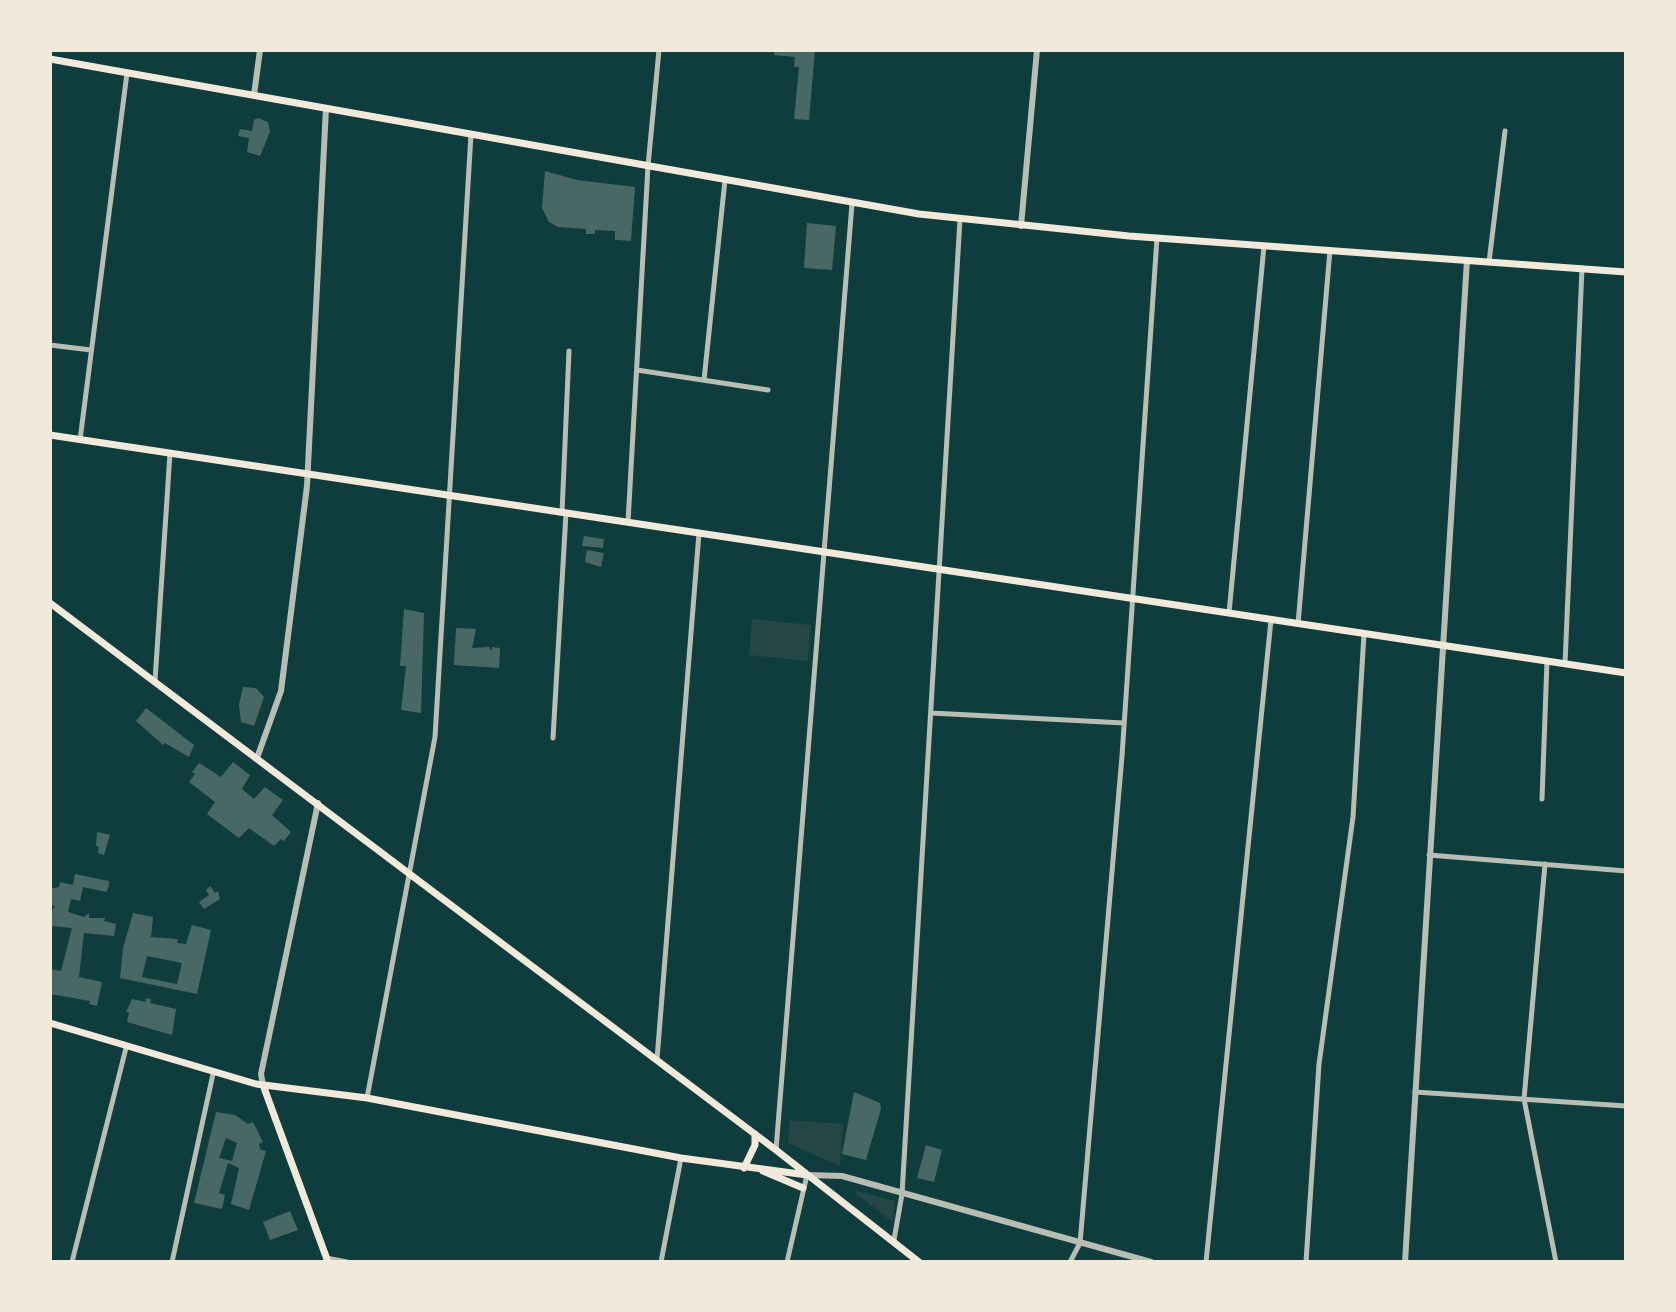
<!DOCTYPE html>
<html>
<head>
<meta charset="utf-8">
<style>
  body { margin:0 }
  #map { position:relative; width:1676px; height:1312px; overflow:hidden; background:#0f3d3e; font-family:"Titillium Web",sans-serif }
  canvas { display:block }
  .frame { position:absolute; inset:0; border:52px solid #f1e9da; pointer-events:none }
</style>
</head>
<body>
<div id="map">
<canvas width="1676" height="1312"></canvas>
<div class="frame"></div>
</div>
<script>
const ctx = document.querySelector('canvas').getContext('2d');
ctx.lineJoin = 'round';
function fill(path, color) {
  ctx.fillStyle = color;
  ctx.fill(path, 'evenodd');
}
function toPath(rows) {
  const path = new Path2D();
  for (const r of rows) {
    path.moveTo(r[0], r[1]);
    for (let i = 2; i < r.length; i += 2) path.lineTo(r[i], r[i + 1]);
  }
  return path;
}
function trace(path, color, width, dash) {
  ctx.strokeStyle = color;
  ctx.lineWidth = width;
  ctx.lineCap = dash ? 'butt' : 'round';
  ctx.setLineDash(dash || []);
  ctx.stroke(path);
}
fill(toPath([
  [752,619,811,625,808,661,749,655],
  [790,1120,843,1124,840,1166,788,1143],
  [856,1191,895,1201,893,1222,855,1193]
]), '#244646');
fill(toPath([
  [775,50,815,50,809,120,794,119,799,67,794,67,795,57,774,55],
  [258,118,268,122,270,132,260,156,247,152,249,138,238,136,240,129,252,131,254,120],
  [545,171,577,180,635,187,631,241,615,240,615,231,595,230,595,234,586,234,586,229,558,227,549,222,542,208],
  [807,223,836,226,832,270,804,268],
  [584,536,604,539,603,548,582,546],
  [587,550,604,553,601,567,585,562],
  [404,609,424,613,421,713,401,710,406,666,400,666],
  [456,628,476,629,472,648,489,647,492,651,492,647,500,648,499,668,454,665],
  [243,687,256,688,264,697,254,726,241,722,239,705],
  [146,708,194,745,189,757,165,743,163,745,136,721],
  [233,762,250,775,242,789,254,799,265,787,283,800,272,815,291,832,284,841,281,839,274,846,249,828,239,838,207,814,215,802,189,782,195,774,192,772,199,763,221,777],
  [97,832,110,835,104,855,98,853,99,847,96,846],
  [75,874,109,881,109,886,106,892,83,887,80,901,71,899,68,912,84,917,89,913,89,918,105,918,104,921,116,924,114,936,84,933,79,977,102,982,97,1006,89,1004,90,1001,50,994,50,969,61,971,72,928,51,926,50,914,55,906,50,905,50,889,59,887,60,882,73,885],
  [210,886,215,893,218,891,220,899,204,909,199,902,209,895,206,890],
  [133,913,153,917,151,937,178,939,177,943,186,944,192,925,211,930,197,994,120,978,123,948],
  [147,956,182,963,177,984,142,977],
  [146,998,151,999,150,1003,176,1009,172,1035,127,1022,129,1012,126,1012,132,999,146,1002],
  [854,1092,880,1103,881,1109,866,1160,842,1154],
  [216,1112,235,1115,248,1124,253,1122,263,1142,259,1144,260,1149,266,1151,249,1210,231,1204,239,1168,228,1163,219,1193,225,1195,222,1209,194,1203],
  [226,1138,237,1143,232,1161,219,1158],
  [926,1145,942,1150,934,1182,917,1178],
  [290,1211,298,1230,270,1240,263,1222]
]), '#486865');
trace(toPath([
  [1489,262,1505,131],
  [50,345,91,350],
  [637,370,768,390],
  [704,380,725,180],
  [80,440,127,73],
  [562,513,569,351],
  [628,522,648,166,659,50],
  [1229,613,1264,246],
  [1298,624,1330,250],
  [1565,664,1582,268],
  [155,681,170,453],
  [931,713,1124,723],
  [553,738,566,513],
  [1542,799,1547,661],
  [1429,855,1626,871],
  [1545,864,1524,1099,1556,1262],
  [657,1059,699,533],
  [1415,1092,1626,1106],
  [367,1098,435,737,471,134],
  [776,1150,852,204],
  [894,1240,902,1194,960,219],
  [326,1258,347,1262],
  [72,1262,126,1048],
  [172,1262,213,1074],
  [661,1262,681,1158],
  [787,1262,807,1175],
  [1070,1262,1080,1243,1122,756,1157,238],
  [1206,1262,1271,620],
  [1306,1262,1319,1064,1353,817,1364,634]
]), '#b8beb3', 5);
trace(toPath([
  [254,95,260,50],
  [1021,226,1037,50],
  [257,758,281,691,307,486,326,108],
  [263,1085,261,1074,318,803],
  [807,1175,842,1176,1151,1262],
  [1405,1262,1467,260]
]), '#b8beb3', 6);
trace(toPath([
  [50,435,1626,673],
  [50,603,776,1150,919,1262],
  [50,1023,256,1084,367,1098,681,1158,807,1175],
  [263,1085,328,1262],
  [744,1168,755,1145,755,1134],
  [763,1171,803,1188]
]), '#f1e9da', 7);
trace(toPath([
  [50,59,919,214,1129,236,1626,272]
]), '#f1e9da', 7);
</script>
</body>
</html>
